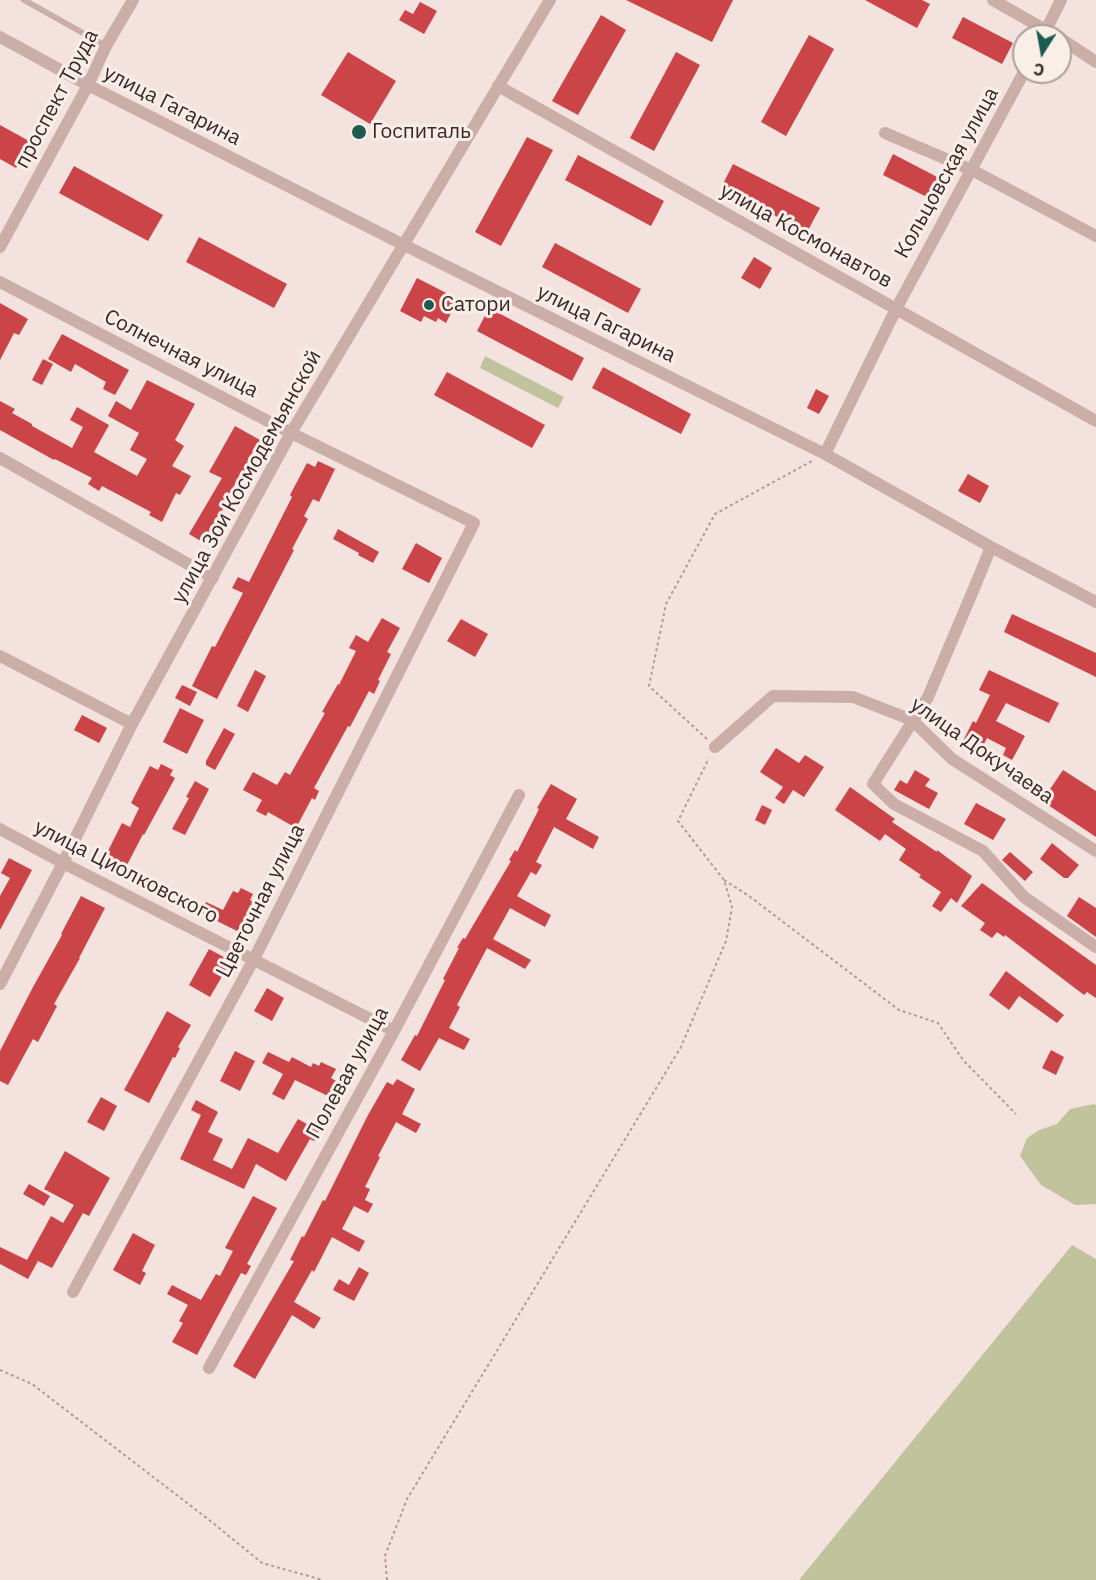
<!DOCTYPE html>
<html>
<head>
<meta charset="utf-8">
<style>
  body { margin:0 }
  #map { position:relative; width:1096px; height:1580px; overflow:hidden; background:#f3e2dd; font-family:"IBM Plex Sans",sans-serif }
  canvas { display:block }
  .north { position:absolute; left:1012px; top:24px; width:60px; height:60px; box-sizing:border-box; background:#faeee9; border:2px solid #ac9f9c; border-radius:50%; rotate:191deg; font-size:16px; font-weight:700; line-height:24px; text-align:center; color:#382928 }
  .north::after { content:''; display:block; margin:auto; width:21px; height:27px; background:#1c5b4e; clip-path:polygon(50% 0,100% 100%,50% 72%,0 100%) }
</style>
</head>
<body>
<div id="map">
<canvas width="1096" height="1580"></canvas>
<div class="north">С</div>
</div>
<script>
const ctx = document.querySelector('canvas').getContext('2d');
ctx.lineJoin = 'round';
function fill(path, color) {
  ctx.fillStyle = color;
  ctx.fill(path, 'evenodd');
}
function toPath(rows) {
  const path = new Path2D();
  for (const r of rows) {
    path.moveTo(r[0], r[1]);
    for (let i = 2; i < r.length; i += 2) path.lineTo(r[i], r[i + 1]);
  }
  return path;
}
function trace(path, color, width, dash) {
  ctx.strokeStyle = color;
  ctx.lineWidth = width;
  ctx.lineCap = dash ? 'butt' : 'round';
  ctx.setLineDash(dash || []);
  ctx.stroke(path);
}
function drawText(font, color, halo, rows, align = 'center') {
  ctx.font = font + ' "IBM Plex Sans",sans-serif';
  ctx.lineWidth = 6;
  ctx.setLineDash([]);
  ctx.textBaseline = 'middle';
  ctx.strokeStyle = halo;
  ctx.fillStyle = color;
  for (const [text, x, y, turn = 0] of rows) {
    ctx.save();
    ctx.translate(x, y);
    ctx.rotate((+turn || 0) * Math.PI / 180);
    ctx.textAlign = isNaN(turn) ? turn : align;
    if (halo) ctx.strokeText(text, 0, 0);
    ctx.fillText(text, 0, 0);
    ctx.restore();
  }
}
fill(toPath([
  [485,356,564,397,558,408,480,368],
  [1094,1104,1096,1105,1096,1204,1075,1205,1041,1185,1020,1156,1027,1138,1039,1130,1057,1124,1070,1109],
  [1072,1245,1096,1259,1096,1580,799,1580]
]), '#c0c39c');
fill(toPath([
  [626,0,733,0,712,42],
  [865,0,922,0,930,4,917,28],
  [420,2,437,11,424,34,399,20,405,10,413,14],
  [601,15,626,30,578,115,552,101],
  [963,17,1013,43,1002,64,952,38],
  [809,35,834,49,786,136,761,122],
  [348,52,396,81,370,124,321,95],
  [676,52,700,65,654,151,630,138],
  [0,125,31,142,16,168,0,159],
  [527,137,553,150,501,246,475,232],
  [893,154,943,180,933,200,883,175],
  [578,155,664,201,651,226,565,180],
  [733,164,820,208,807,232,721,188],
  [74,166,163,215,148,241,59,193],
  [199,237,287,284,274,308,186,262],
  [555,243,641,289,628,313,542,267],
  [754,257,772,268,760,289,741,278],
  [417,278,458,299,446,323,438,318,436,322,424,316,421,322,400,311],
  [0,303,28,319,19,335,14,333,0,360],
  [489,308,584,358,572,381,477,331],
  [62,334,129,370,115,395,103,389,106,382,75,364,71,372,48,359],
  [43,359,53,364,42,385,32,380],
  [603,367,691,414,681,434,592,388],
  [447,372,545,425,532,448,434,395],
  [147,380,195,404,175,440,184,446,172,466,191,476,180,495,176,493,162,522,149,515,151,512,102,486,99,491,88,484,92,478,55,459,54,460,0,430,0,401,15,409,12,413,32,424,32,426,72,448,83,427,70,420,77,407,109,425,94,452,137,476,147,459,130,450,139,433,108,416,116,401,131,410],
  [816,389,829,396,819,414,807,408],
  [235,426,260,440,247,462,252,464,247,473,242,470,232,490,233,491,215,523,217,524,206,544,189,534,222,478,209,472],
  [318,461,335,469,319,502,313,499,304,516,308,519,292,549,294,550,217,699,192,686,212,646,215,647,243,593,232,588,238,577,249,582,292,497,290,495,307,463,315,467],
  [968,474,989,486,980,503,958,491],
  [338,529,379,552,373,563,358,555,359,553,333,539],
  [416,543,442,558,429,583,402,569],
  [1012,614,1096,653,1096,677,1004,632],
  [382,618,400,628,387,652,391,654,378,680,380,681,374,694,369,691,350,727,348,726,314,788,319,791,315,800,312,798,296,828,268,812,266,816,256,811,262,800,243,790,253,772,277,785,285,772,290,775,325,713,322,712,338,684,339,685,356,651,349,648,356,635,368,642],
  [461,619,488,634,475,657,447,641],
  [255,670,266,676,248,712,237,706],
  [989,670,1059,703,1049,723,1006,703,996,721,1025,736,1012,760,1003,755,1006,748,987,738,981,750,963,741,973,721,976,723,990,695,979,690],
  [182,685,197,692,190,706,175,698],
  [180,708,204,720,187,754,163,742],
  [82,715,107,728,99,743,74,730],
  [224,728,235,734,215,770,206,765,206,761],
  [776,748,799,763,805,755,824,767,804,797,793,790,784,804,775,798,783,787,760,772],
  [161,764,173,770,170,775,175,778,144,835,143,834,126,867,105,857,122,823,130,827,139,808,131,803,150,766,158,770],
  [915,770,930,779,925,786,938,793,929,809,894,790,900,780,907,784],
  [1063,770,1096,791,1096,837,1042,801],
  [195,781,209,789,185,835,172,829,189,798,186,797],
  [551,784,577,799,566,819,599,837,593,849,554,827,536,862,542,865,536,875,531,872,517,896,551,915,545,927,510,908,493,939,531,960,525,969,487,948,457,1005,460,1007,449,1028,470,1039,464,1050,439,1038,420,1071,401,1060,415,1035,417,1036,445,980,443,979,459,948,457,948,463,938,465,939,511,861,509,860,515,850,517,852,539,809,537,808],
  [850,787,895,819,892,822,937,852,937,850,972,876,957,903,951,898,941,912,932,906,941,892,919,877,921,875,899,860,906,849,885,834,880,841,835,810],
  [976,803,1006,819,993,840,964,824],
  [762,805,772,810,765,825,755,820],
  [1052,843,1079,865,1068,878,1064,878,1040,859],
  [1010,852,1033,872,1025,881,1002,860],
  [9,858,32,870,0,930,0,896,10,878,1,873],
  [982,883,1096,965,1096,998,1087,992,1084,995,1005,935,1004,937,997,932,992,938,980,930,985,923,961,906],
  [241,888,253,894,250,900,256,903,241,933,201,913,206,902,223,910,233,891,238,893],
  [81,896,105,908,79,958,80,958,54,1004,57,1006,38,1042,33,1039,8,1085,0,1081,0,1051,33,987,62,935,61,934],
  [1079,897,1096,908,1096,937,1067,916],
  [209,949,231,961,210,997,189,985],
  [1006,971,1064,1015,1057,1023,1019,996,1009,1010,989,995],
  [267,988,284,998,272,1021,254,1011],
  [167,1011,191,1025,178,1047,180,1048,175,1058,173,1057,149,1103,124,1090],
  [1051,1050,1064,1057,1056,1075,1042,1068],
  [235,1051,255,1061,240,1091,220,1081],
  [268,1052,289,1062,292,1057,311,1067,313,1063,319,1066,321,1062,336,1069,331,1078,336,1081,328,1096,295,1080,284,1100,272,1094,283,1074,262,1063],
  [397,1079,415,1089,402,1114,421,1124,416,1133,396,1122,378,1156,380,1157,365,1187,370,1189,365,1200,373,1204,368,1213,354,1206,342,1229,365,1241,359,1252,332,1237,314,1272,312,1270,294,1302,321,1318,314,1329,292,1315,255,1379,233,1366,294,1261,290,1260,302,1236,304,1237,323,1200,325,1201,368,1115,387,1082,393,1085],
  [101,1097,117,1106,104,1131,87,1122],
  [196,1100,218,1112,208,1132,223,1139,213,1160,232,1169,248,1138,278,1153,298,1119,319,1131,314,1141,310,1139,286,1181,256,1164,244,1189,180,1159,201,1115,191,1110],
  [65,1151,110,1178,89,1216,83,1213,52,1268,38,1261,28,1279,0,1264,0,1247,27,1260,51,1216,63,1223,74,1205,44,1189],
  [29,1184,50,1196,44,1206,23,1194],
  [253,1196,277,1208,247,1264,251,1266,246,1275,241,1273,197,1355,172,1342,183,1323,179,1321,188,1305,167,1294,172,1285,201,1300,216,1274,220,1276,233,1251,225,1248],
  [133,1233,155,1245,142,1271,146,1273,140,1285,113,1270],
  [359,1267,369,1273,354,1301,333,1290,339,1279,349,1285]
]), '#ca4448');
trace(toPath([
  [707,739,649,686,666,604,715,514,812,461],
  [724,880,749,896,899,1010,938,1023,963,1060,1016,1114],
  [0,1370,32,1384,208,1519,262,1563,323,1580],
  [387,1580,385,1556,407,1499,681,1047,726,941,732,907,724,880,678,821,709,758]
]), '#b89892', 2, [3, 3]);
trace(toPath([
  [24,0,106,46]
]), '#ccaea8', 6);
trace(toPath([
  [993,0,1056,36],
  [1043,36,1061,0],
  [0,37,88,85,404,245,825,454,991,547,1096,602],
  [1060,38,1096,62],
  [498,86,1096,421],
  [885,133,972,170,1096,236],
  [0,247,88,85,106,46,133,0],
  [0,282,291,433,474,523,254,959,73,1292],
  [825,454,896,309,1024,72],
  [0,458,213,578],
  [991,547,975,586,928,697,873,784,894,804,983,851,1024,897,1096,947],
  [0,656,132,724],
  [715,747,773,696,853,697,912,720,952,759,1096,851],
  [0,829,63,863,394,1031],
  [0,984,63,863,132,724,291,433,550,0],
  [209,1368,394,1031,519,795]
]), '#ccaea8', 12);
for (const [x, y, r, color] of [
  [359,132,8,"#1c5b4e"],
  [429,305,6,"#1c5b4e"]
]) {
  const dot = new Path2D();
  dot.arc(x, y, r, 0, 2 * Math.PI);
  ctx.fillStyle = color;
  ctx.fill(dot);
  trace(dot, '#faeee9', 2);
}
drawText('21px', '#382928', '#faeee9', [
  ["проспект Труда",57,99,-62],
  ["улица Гагарина",172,106,27],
  ["Кольцовская улица",947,173,-61],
  ["улица Космонавтов",806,236,29],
  ["улица Гагарина",606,324,26],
  ["Солнечная улица",181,354,27],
  ["улица Зои Космодемьянской",247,477,-61],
  ["улица Докучаева",982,751,35],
  ["улица Циолковского",126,872,27],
  ["Цветочная улица",261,901,-63],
  ["Полевая улица",348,1073,-61]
]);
drawText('21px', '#382928', '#faeee9', [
  ["Госпиталь",372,132],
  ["Сатори",441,305]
], 'left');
</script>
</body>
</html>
